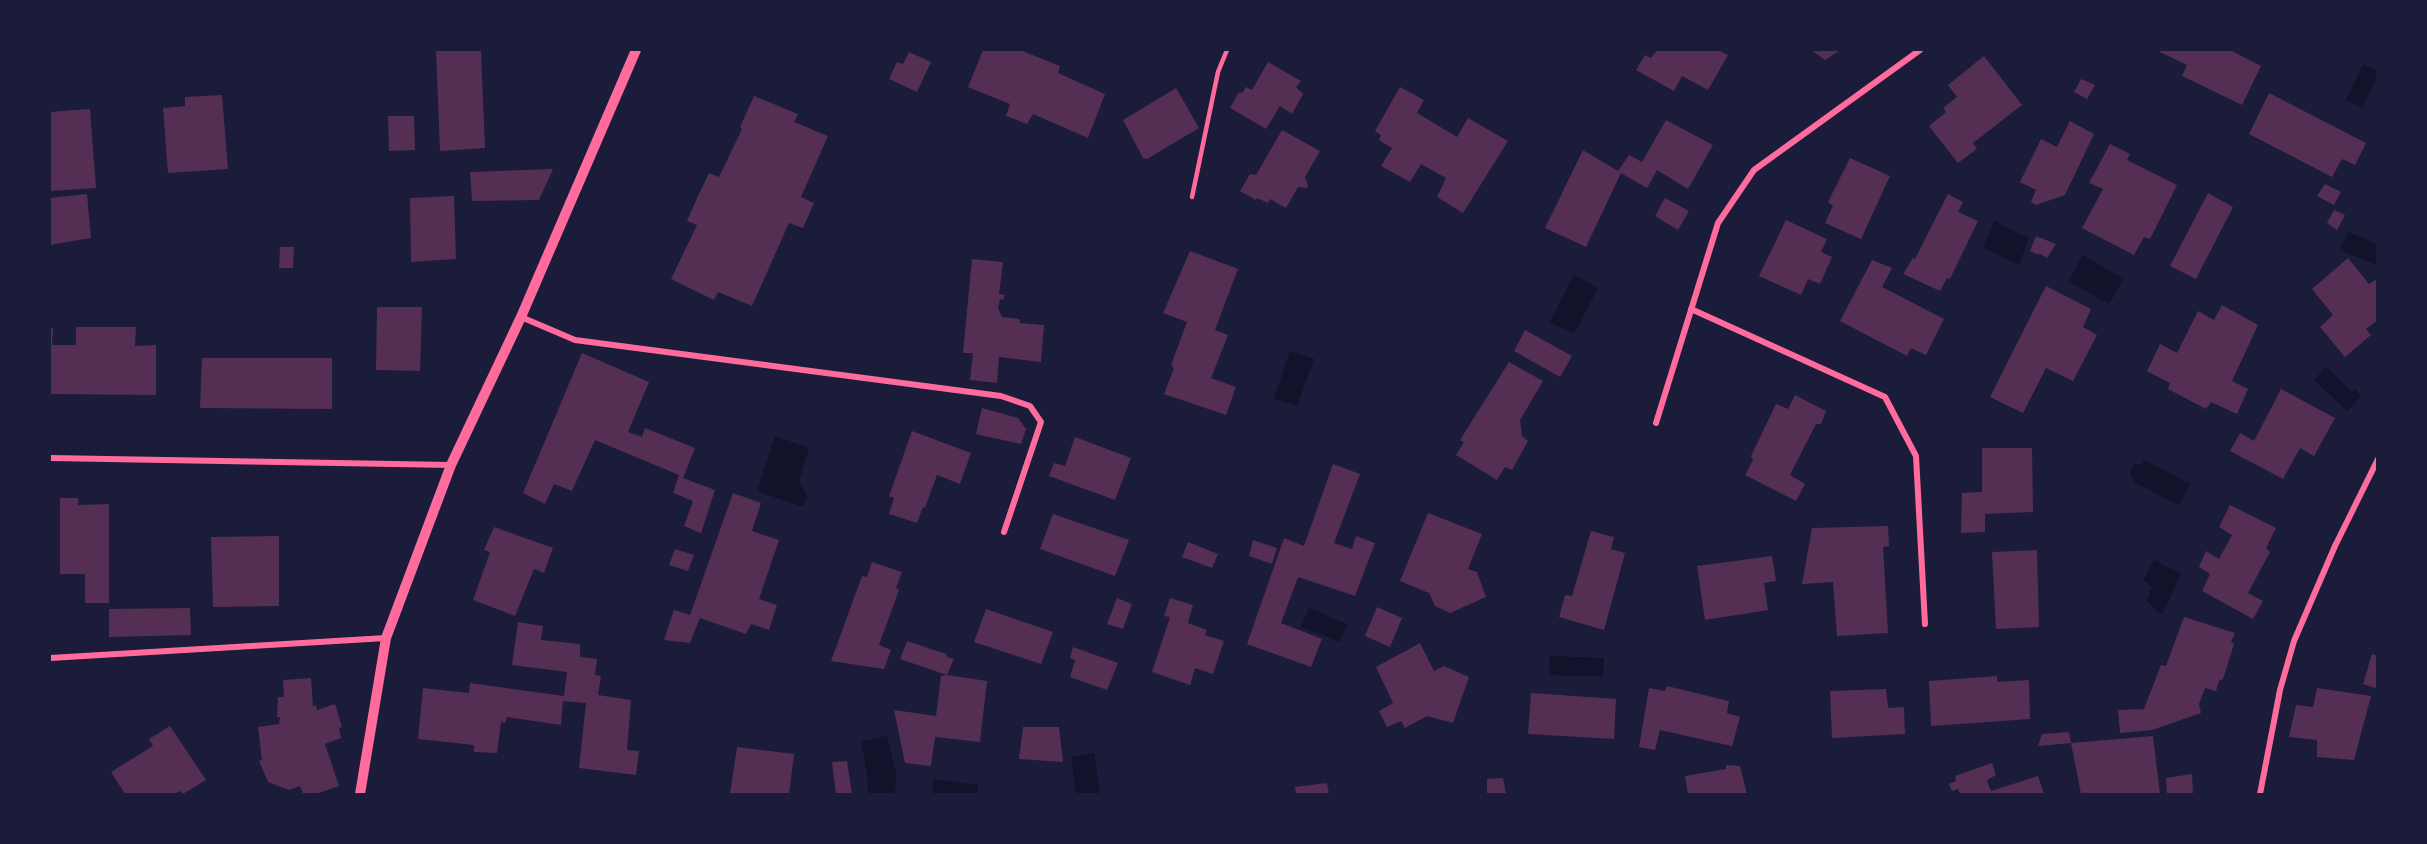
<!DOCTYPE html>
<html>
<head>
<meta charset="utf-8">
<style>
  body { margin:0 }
  #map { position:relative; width:2427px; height:844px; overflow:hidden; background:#1b1b3a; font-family:"Roboto Serif",serif }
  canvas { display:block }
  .frame { position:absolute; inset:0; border:51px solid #1b1b3a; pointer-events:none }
</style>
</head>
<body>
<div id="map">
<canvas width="2427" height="844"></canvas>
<div class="frame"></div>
</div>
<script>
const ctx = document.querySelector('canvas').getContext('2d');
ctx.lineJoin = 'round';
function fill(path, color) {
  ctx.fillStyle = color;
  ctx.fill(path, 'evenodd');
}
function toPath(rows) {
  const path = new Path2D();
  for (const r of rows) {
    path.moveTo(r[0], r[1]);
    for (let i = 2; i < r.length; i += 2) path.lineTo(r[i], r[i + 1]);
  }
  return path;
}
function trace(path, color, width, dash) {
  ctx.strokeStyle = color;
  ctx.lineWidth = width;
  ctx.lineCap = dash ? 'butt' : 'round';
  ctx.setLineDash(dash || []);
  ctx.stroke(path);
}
fill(toPath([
  [2363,64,2377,71,2378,77,2362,108,2346,100],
  [1994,221,2029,238,2019,265,1983,247],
  [2348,232,2377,244,2376,265,2340,250],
  [2083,255,2124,279,2109,304,2068,281],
  [1574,275,1598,288,1574,334,1550,322],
  [1290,351,1314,359,1297,406,1274,399],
  [2326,367,2352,392,2355,389,2361,396,2347,411,2314,380],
  [775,436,809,448,799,481,807,496,803,507,757,491],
  [2144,460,2190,484,2179,505,2134,482,2130,472,2134,464,2142,465],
  [2154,560,2181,574,2162,615,2147,601,2152,587,2143,580],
  [1309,608,1347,624,1340,642,1301,627],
  [1550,656,1604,658,1603,676,1549,675],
  [887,736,896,772,895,794,868,794,867,773,861,741],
  [1094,753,1100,794,1076,794,1071,757],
  [934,779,978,785,977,794,932,794]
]), '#12122b');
fill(toPath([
  [436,50,481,50,485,148,440,151],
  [983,50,1020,50,1060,66,1058,73,1105,94,1088,138,1033,114,1027,124,1006,116,1010,104,968,87],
  [1657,50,1718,50,1728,55,1708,90,1682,76,1674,91,1636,70,1645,55,1651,58],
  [1811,50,1840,50,1825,60],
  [2161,50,2230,50,2261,66,2242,105,2182,76,2187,65,2160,52],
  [909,52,931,62,917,92,889,79,897,62,903,64],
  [1984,56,2022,105,1973,143,1977,149,1958,163,1929,126,1946,112,1943,108,1957,97,1948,85],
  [1268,62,1301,81,1296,87,1303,94,1292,114,1280,106,1266,129,1230,108,1239,92,1242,93,1246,87,1252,90],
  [2081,79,2095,85,2087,99,2074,92],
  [1400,87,1424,100,1417,113,1457,137,1468,118,1508,141,1463,213,1437,197,1446,178,1421,164,1410,182,1381,166,1392,148,1379,140,1381,135,1375,131],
  [1176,88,1199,128,1147,159,1143,158,1123,120],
  [2269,93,2366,143,2355,165,2342,159,2332,177,2249,134],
  [222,95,228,169,168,173,163,108,185,106,185,97],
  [754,96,798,114,794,122,828,136,801,197,814,203,803,228,789,223,752,306,718,292,714,300,671,279,697,225,687,221,697,198,709,173,719,177,742,129,740,127],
  [90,109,96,188,50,191,50,112],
  [388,116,414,116,415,150,389,151],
  [1666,120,1713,145,1688,189,1657,170,1647,188,1621,173,1586,247,1545,228,1583,150,1618,171,1629,155,1642,162],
  [2070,121,2094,134,2065,195,2036,205,2031,202,2036,190,2020,182,2041,139,2057,147],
  [1282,130,1320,151,1305,177,1308,185,1307,188,1298,187,1286,208,1270,199,1268,203,1257,198,1256,200,1240,191,1250,174,1256,175],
  [2110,144,2130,154,2127,160,2177,185,2150,239,2144,237,2134,255,2082,228,2103,189,2089,183],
  [1850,158,1890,176,1861,239,1825,223,1833,206,1828,202],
  [553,169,539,200,472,201,470,172],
  [2325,184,2341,192,2334,205,2317,196],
  [2208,193,2233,207,2196,279,2170,266],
  [87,194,91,238,50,245,50,198],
  [1948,194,1963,202,1958,212,1978,221,1950,279,1947,278,1940,291,1903,274,1913,258,1915,259],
  [454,196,456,259,411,262,410,198],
  [1665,198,1689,211,1678,230,1655,216],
  [2334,210,2345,215,2337,230,2327,223],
  [1786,220,1827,239,1821,252,1832,257,1820,284,1808,279,1801,295,1759,276],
  [2036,236,2056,244,2047,258,2039,253,2039,255,2030,251],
  [280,247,294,247,293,268,279,268],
  [1190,251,1238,269,1215,330,1228,335,1211,378,1236,387,1226,415,1164,394,1174,368,1171,365,1187,322,1163,313],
  [2348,258,2369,284,2378,278,2378,320,2366,329,2371,335,2345,357,2320,327,2333,315,2312,289],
  [972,259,1003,262,999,294,1005,295,1003,300,1000,299,998,308,1002,317,1019,319,1020,323,1044,325,1041,362,999,357,997,383,970,380,973,353,963,353],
  [1872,260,1892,268,1882,287,1944,319,1926,355,1911,348,1907,356,1840,321],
  [2046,286,2091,309,2083,327,2097,335,2073,381,2046,368,2023,413,1990,397],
  [2222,305,2258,325,2232,381,2248,389,2237,414,2211,402,2206,409,2168,389,2170,383,2147,371,2160,344,2177,353,2198,311,2214,320],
  [377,307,422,307,420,371,376,370],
  [76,327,136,327,135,346,156,345,156,395,50,394,50,328,53,328,52,345,76,345],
  [1525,330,1572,356,1560,377,1514,351],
  [582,353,649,382,628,432,642,437,645,428,695,448,683,478,715,490,701,533,684,526,693,501,673,493,679,475,595,440,572,491,554,484,545,504,523,493],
  [202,358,332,358,332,409,200,408],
  [1509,362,1543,381,1520,420,1522,436,1528,441,1512,470,1505,467,1497,480,1456,455,1464,442,1460,440],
  [2281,389,2335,418,2314,456,2300,448,2283,479,2230,451,2240,433,2254,441],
  [1795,395,1826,411,1821,424,1816,424,1790,475,1805,484,1796,501,1745,475,1753,460,1751,456,1776,404,1788,409],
  [982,408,1018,418,1026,429,1021,444,976,434],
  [912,431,971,453,960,484,937,475,925,508,923,507,917,523,889,514,894,498,889,496],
  [1075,437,1131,458,1115,500,1049,476,1054,463,1065,466],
  [1982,448,2032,448,2033,512,1985,514,1985,532,1961,533,1962,493,1982,492],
  [1333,464,1360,474,1334,543,1352,549,1356,536,1375,543,1355,596,1298,577,1281,623,1322,639,1311,667,1247,644,1284,538,1304,546],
  [733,493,761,503,752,531,779,540,759,599,777,605,769,630,751,624,746,634,700,618,690,643,664,640,674,610,690,615],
  [60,498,78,498,78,505,109,504,109,603,85,603,85,574,60,574],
  [2230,505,2276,528,2266,548,2270,552,2248,593,2263,601,2253,619,2202,591,2210,574,2199,567,2206,551,2219,559,2232,535,2219,527],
  [1428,513,1482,534,1468,569,1477,572,1486,597,1450,613,1435,606,1429,593,1400,581],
  [1053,514,1129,540,1115,576,1040,549],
  [1888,526,1889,546,1883,547,1888,633,1837,636,1833,582,1802,584,1812,528],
  [494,527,553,548,544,573,534,569,515,616,473,600,490,552,484,550],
  [1591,531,1614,537,1611,549,1625,553,1604,630,1559,617,1565,595,1572,596],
  [279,536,279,606,213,607,211,537],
  [1253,540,1277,548,1272,564,1249,556],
  [1188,542,1218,554,1212,568,1182,557],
  [675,549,694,555,688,571,669,565],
  [2037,550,2039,627,1996,629,1992,552],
  [1772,556,1776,581,1764,583,1768,610,1705,620,1697,566],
  [872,562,902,572,896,588,899,590,879,645,891,650,884,669,831,661,862,576,867,577],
  [1117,598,1132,604,1123,629,1107,624],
  [1170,598,1193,605,1188,623,1207,630,1205,635,1224,641,1213,674,1195,668,1190,685,1152,672,1170,617,1164,616],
  [1377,607,1402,618,1390,647,1365,636],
  [190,608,191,635,109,637,109,609],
  [986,609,1053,632,1041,664,974,642],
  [2184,617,2235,633,2231,642,2234,644,2223,679,2219,681,2216,691,2205,688,2199,704,2201,713,2152,730,2120,733,2118,710,2144,709,2161,665,2166,666],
  [518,622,543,626,541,640,580,644,580,657,597,659,595,675,601,676,598,695,631,700,627,750,639,751,636,775,579,768,586,703,563,701,561,725,507,717,505,723,501,722,497,753,474,752,474,745,418,739,423,688,469,693,470,683,564,696,567,672,512,665],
  [907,641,946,654,947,657,954,659,947,675,987,681,980,742,935,737,931,766,905,763,894,710,936,716,941,676,947,675,900,659],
  [1420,643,1434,671,1444,666,1469,677,1453,723,1427,716,1405,728,1401,721,1387,727,1379,711,1393,703,1376,667],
  [1073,647,1118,663,1107,690,1070,677,1075,660,1070,658],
  [2372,654,2378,656,2378,689,2363,684],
  [1997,676,1997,682,2029,680,2030,719,1931,726,1929,681],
  [311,678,313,707,316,705,317,710,335,704,342,727,339,728,341,738,325,744,339,786,316,794,303,794,300,786,289,790,268,782,259,761,262,760,258,727,279,724,280,717,277,717,278,697,284,697,283,680],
  [1667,686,1729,701,1727,713,1740,717,1732,746,1660,730,1655,750,1639,747,1649,688,1665,691],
  [2317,688,2371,696,2354,760,2317,757,2317,740,2289,737,2296,705,2313,707],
  [1886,689,1888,708,1904,707,1905,734,1832,738,1830,691],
  [1531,693,1616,699,1614,739,1528,734],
  [170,726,206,780,183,794,180,791,174,794,125,794,111,772,153,746,149,739],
  [1023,727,1059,727,1063,762,1019,759],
  [2069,732,2071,743,2153,736,2160,794,2081,794,2071,743,2038,746,2042,734],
  [737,747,794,754,789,794,730,794],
  [847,761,852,794,836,794,832,762],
  [1992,763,1996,775,1987,780,1991,791,2038,776,2044,794,1960,794,1958,789,1952,791,1949,784,1956,781,1955,776],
  [1726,765,1740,766,1747,794,1688,794,1685,776,1726,769],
  [2192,774,2193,794,2167,794,2166,778],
  [1503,778,1506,794,1487,794,1487,779],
  [1327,783,1329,794,1296,794,1295,787]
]), '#542f53');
trace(toPath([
  [1192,197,1218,72,1227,50]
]), '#ff6b9d', 4.5);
trace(toPath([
  [1691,309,1885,397,1916,456,1925,624],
  [521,317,575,340,1001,396,1030,406,1041,422,1004,532],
  [1656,423,1718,223,1754,170,1920,50],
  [50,458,451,465],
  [50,658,386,638],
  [2260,794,2280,690,2294,641,2335,546,2378,459]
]), '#ff6b9d', 6);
trace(toPath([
  [360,794,386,638,451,465,521,317,636,50]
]), '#ff6b9d', 10);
</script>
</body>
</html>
